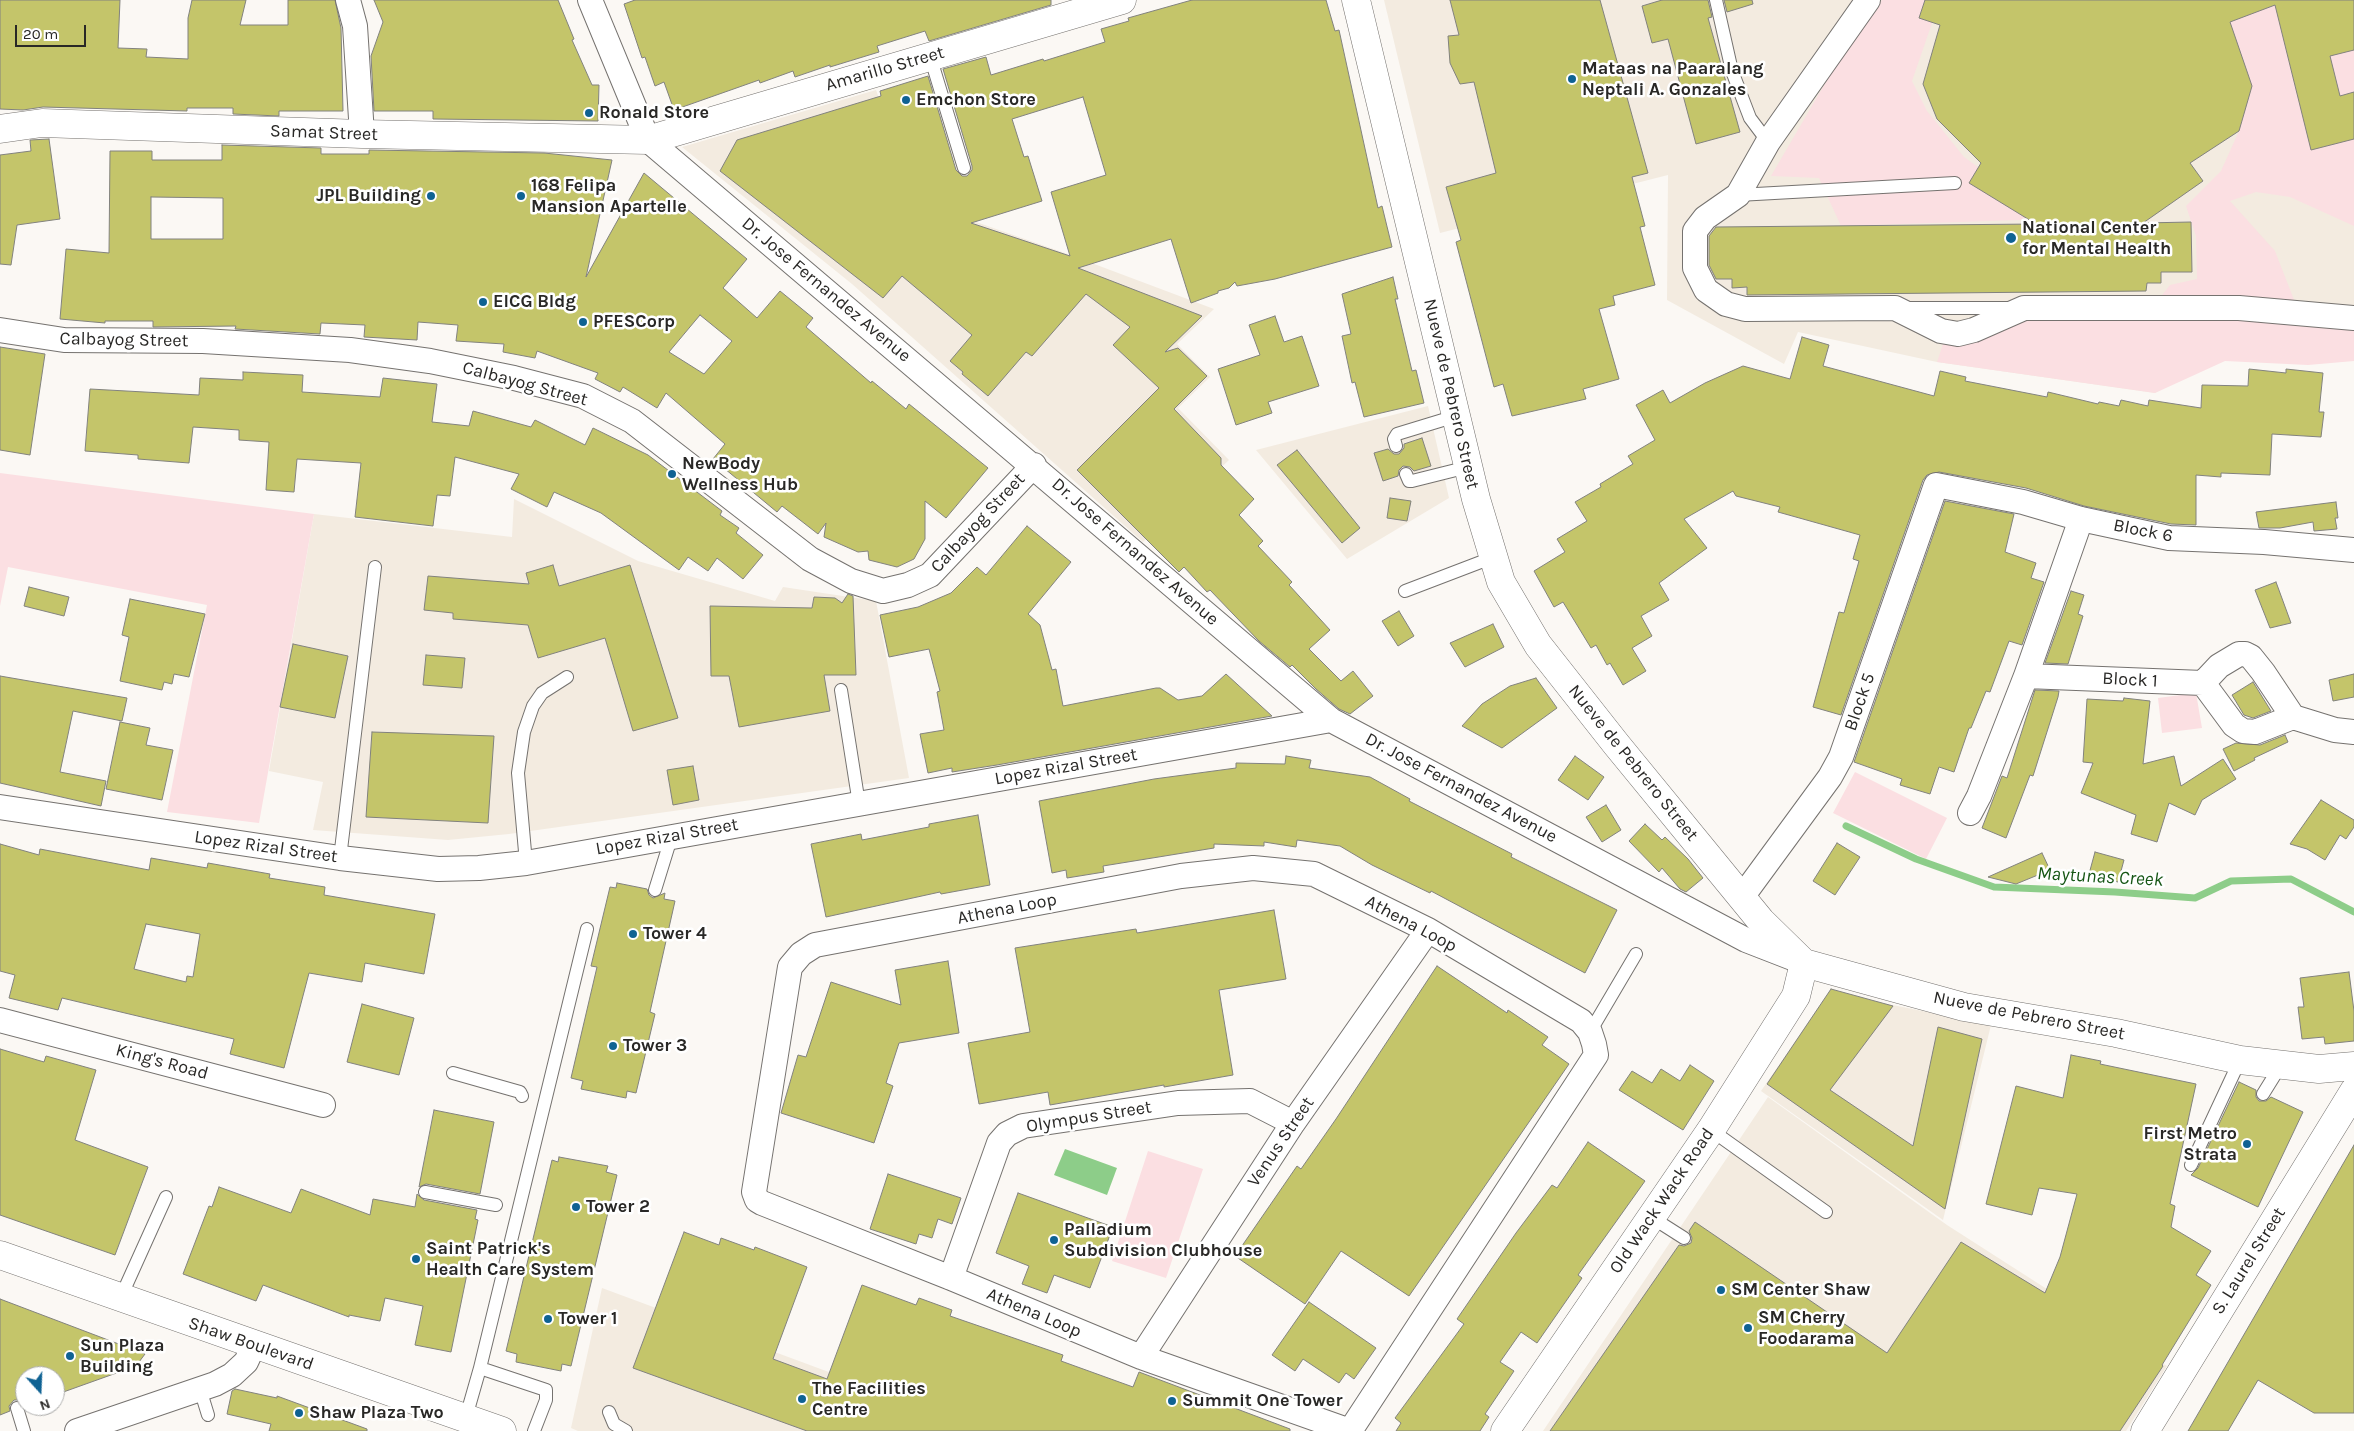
<!DOCTYPE html>
<html>
<head>
<meta charset="utf-8">
<style>
  body { margin:0 }
  #map { position:relative; width:2354px; height:1431px; overflow:hidden; background:#fbf8f4; font-family:Karla,sans-serif }
  canvas { display:block }
  .north { position:absolute; left:15px; top:1366px; width:50px; height:50px; box-sizing:border-box; background:#fff; border:1px solid #a9a9a8; border-radius:50%; rotate:160deg; font-size:14px; font-weight:700; line-height:20px; text-align:center; color:#292826 }
  .north::after { content:''; display:block; margin:auto; width:18px; height:22px; background:#0f6293; clip-path:polygon(50% 0,100% 100%,50% 72%,0 100%) }
  .scale { position:absolute; left:15px; top:25px; width:71px; height:22px; box-sizing:border-box; border:2px solid #292826; border-top:0; padding-left:6px; font-size:15px; line-height:18px; white-space:nowrap; color:#292826; -webkit-text-stroke:4px #fff; paint-order:stroke }
</style>
</head>
<body>
<div id="map">
<canvas width="2354" height="1431"></canvas>
<div class="north">N</div>
<div class="scale">20 m</div>
</div>
<script>
const ctx = document.querySelector('canvas').getContext('2d');
ctx.lineJoin = 'round';
function fill(path, color) {
  ctx.fillStyle = color;
  ctx.fill(path, 'evenodd');
}
function toPath(rows) {
  const path = new Path2D();
  for (const r of rows) {
    path.moveTo(r[0], r[1]);
    for (let i = 2; i < r.length; i += 2) path.lineTo(r[i], r[i + 1]);
  }
  return path;
}
function trace(path, color, width, dash) {
  ctx.strokeStyle = color;
  ctx.lineWidth = width;
  ctx.lineCap = dash ? 'butt' : 'round';
  ctx.setLineDash(dash || []);
  ctx.stroke(path);
}
function drawText(font, color, halo, rows, align = 'center') {
  ctx.font = font + ' Karla,sans-serif';
  ctx.lineWidth = 5;
  ctx.setLineDash([]);
  ctx.textBaseline = 'middle';
  ctx.strokeStyle = halo;
  ctx.fillStyle = color;
  for (const [text, x, y, turn = 0] of rows) {
    ctx.save();
    ctx.translate(x, y);
    ctx.rotate((+turn || 0) * Math.PI / 180);
    ctx.textAlign = isNaN(turn) ? turn : align;
    if (halo) ctx.strokeText(text, 0, 0);
    ctx.fillText(text, 0, 0);
    ctx.restore();
  }
}
fill(toPath([
  [1384,0,2354,0,2354,356,2213,356,2155,393,1937,362,1798,332,1784,364,1667,300,1668,175,1440,233],
  [876,90,916,201,1065,253,1214,309,1177,344,1210,377,1178,408,1229,460,1143,542,852,284,682,147],
  [1428,406,1449,498,1347,559,1256,450],
  [514,499,638,561,775,601,783,587,876,601,909,778,509,834,448,840,313,830,323,782,269,771,314,514,512,537],
  [1829,992,1991,1025,1943,1220,1761,1091],
  [1768,1097,1947,1225,2167,1366,2126,1431,1543,1431],
  [602,1288,988,1431,578,1431,571,1428]
]), '#f3ebe0');
fill(toPath([
  [1882,0,1940,0,1912,81,1927,111,1964,157,2050,219,1841,226,1819,178,1771,176,1837,63],
  [2252,0,2354,0,2354,226,2290,197,2256,192,2230,201,2275,251,2296,305,2354,311,2354,361,2308,365,2225,361,2155,393,1937,362,1943,344,2024,314,2159,299,2170,285,2197,279,2196,236,2186,206,2221,171,2239,131,2252,86,2230,22],
  [0,473,314,514,259,823,167,812,207,605,8,567,0,606],
  [2196,693,2202,728,2162,733,2158,698],
  [1855,772,1947,818,1926,859,1833,813],
  [1148,1151,1203,1169,1166,1278,1112,1261]
]), '#fbdfe2');
fill(toPath([
  [1065,1149,1117,1168,1107,1195,1054,1175]
]), '#8dcd89');
trace(toPath([
  [1846,826,1916,859,1994,887,2115,892,2195,898,2231,881,2291,879,2354,912]
]), '#8dcd89', 7);
const building = toPath([
  [0,0,120,0,118,48,147,49,146,57,188,59,188,18,192,0,246,0,240,25,288,25,288,0,335,0,341,28,343,111,279,111,279,116,233,114,233,108,187,108,187,111,43,107,23,110,0,109,0,0],
  [374,0,558,0,574,39,572,40,592,85,599,85,598,121,433,119,433,111,374,111,371,56,383,22,374,0],
  [635,0,1051,0,1051,5,929,41,925,31,877,46,879,52,830,67,830,65,795,77,793,71,760,83,759,80,674,110,664,82,655,86,645,57,642,58,624,4,635,0],
  [1192,0,1326,0,1335,31,1339,30,1378,208,1382,206,1392,247,1275,279,1237,286,1235,282,1229,288,1218,291,1218,293,1191,303,1171,239,1078,268,1202,316,1165,352,1178,348,1207,376,1174,409,1221,458,1221,465,1254,499,1239,515,1263,541,1258,546,1292,582,1289,585,1330,630,1309,649,1341,681,1353,671,1373,696,1350,714,1339,709,1316,689,1292,665,1290,667,1259,641,1210,590,1207,592,1184,567,1179,572,1077,470,1159,388,1113,345,1130,327,1086,294,1032,356,1026,352,988,396,962,374,963,372,950,361,972,335,902,276,883,298,720,171,737,140,881,96,880,91,928,76,956,170,962,176,967,176,972,170,972,166,943,69,986,57,991,75,1043,59,1044,61,1105,42,1101,29,1129,21,1128,18,1192,0],
  [1083,97,1106,175,1051,192,1070,256,971,223,1042,201,1028,156,1024,157,1012,119,1083,97],
  [1450,0,1600,0,1648,173,1632,177,1645,226,1640,227,1655,285,1613,296,1615,305,1599,309,1619,379,1583,389,1586,399,1512,416,1503,384,1494,387,1456,242,1461,240,1446,187,1496,173,1474,82,1460,84,1450,63,1448,36,1459,35,1450,0],
  [1662,0,1708,0,1712,17,1708,18,1740,132,1696,144,1668,39,1652,43,1642,6,1662,0],
  [1724,0,1752,0,1753,4,1727,12,1724,0],
  [1925,0,2354,0,2354,50,2330,56,2340,96,2354,92,2354,139,2311,150,2275,5,2230,22,2252,86,2239,131,2190,163,2203,181,2143,223,2191,222,2192,272,2161,272,2161,283,2147,283,2146,291,1747,295,1747,287,1732,288,1732,279,1716,279,1709,265,1709,236,1716,227,2036,224,1969,183,1981,163,1937,119,1923,84,1940,25,1919,18,1925,0],
  [49,139,60,219,17,225,11,265,0,264,0,155,31,151,30,140,49,139],
  [222,145,321,148,321,154,369,154,369,150,544,153,612,160,586,277,644,173,747,259,723,288,757,318,780,291,813,318,806,327,871,383,872,381,906,409,909,404,988,468,946,518,925,501,925,539,914,559,897,567,869,560,868,551,858,552,824,537,826,523,818,534,782,506,777,512,713,459,725,444,666,393,657,408,623,387,620,392,595,379,598,373,537,351,535,358,503,352,504,344,456,341,458,325,418,322,417,340,364,337,365,325,321,323,320,334,235,329,236,326,153,327,153,321,105,321,105,323,60,319,66,249,109,253,110,151,152,151,152,160,222,160,222,145],
  [151,197,223,198,223,239,151,239,151,197],
  [700,315,732,341,704,374,669,352,700,315],
  [1393,277,1398,299,1395,299,1412,371,1416,370,1424,403,1364,417,1355,382,1352,383,1342,336,1351,334,1342,294,1393,277],
  [1275,316,1284,342,1302,336,1319,386,1268,402,1272,413,1236,425,1218,369,1260,355,1249,325,1275,316],
  [1802,337,1829,345,1823,366,1934,396,1940,371,1966,377,1965,381,2047,397,2048,392,2098,404,2099,402,2119,406,2121,400,2148,406,2149,400,2201,408,2202,385,2248,386,2249,369,2286,373,2286,369,2323,373,2319,412,2324,412,2321,437,2272,434,2270,475,2221,473,2221,477,2196,475,2196,525,2171,524,2084,506,2026,488,1939,472,1927,475,1923,480,1841,715,1813,707,1839,612,1844,613,1859,561,1853,559,1860,535,1778,512,1780,507,1736,496,1733,491,1684,519,1707,548,1659,583,1669,600,1641,616,1652,636,1632,648,1646,671,1623,685,1610,663,1607,665,1596,645,1591,648,1563,602,1554,607,1534,571,1565,552,1557,539,1587,521,1575,502,1601,487,1600,484,1633,464,1628,456,1655,440,1636,405,1663,390,1670,403,1705,383,1743,366,1790,379,1802,337],
  [0,347,45,354,30,455,0,450,0,347],
  [243,372,303,375,302,392,380,397,383,378,437,384,432,422,469,426,473,411,531,427,535,420,585,445,593,428,648,455,722,511,720,515,739,528,736,533,763,555,743,579,717,558,708,571,688,557,679,570,601,513,554,492,547,507,511,489,519,474,455,457,450,496,437,495,433,526,355,517,361,463,297,459,294,492,266,490,269,442,239,440,239,430,193,427,189,463,138,459,138,455,85,451,90,389,199,395,200,378,243,380,243,372],
  [1422,438,1431,466,1414,471,1410,467,1403,466,1399,470,1398,476,1383,481,1374,453,1388,449,1394,454,1399,454,1404,448,1404,444,1422,438],
  [1297,450,1360,528,1342,543,1277,465,1297,450],
  [1390,498,1411,501,1407,521,1387,518,1390,498],
  [1945,501,2014,514,2005,552,2036,563,2031,578,2044,582,2022,645,2009,641,1990,692,1986,691,1971,728,1969,728,1954,772,1939,767,1930,794,1900,785,1902,779,1854,762,1945,501],
  [2336,502,2338,518,2335,518,2337,529,2314,531,2313,522,2280,528,2259,528,2256,512,2336,502],
  [1027,526,1071,562,1028,614,1040,625,1052,670,1056,669,1063,706,1156,688,1160,688,1178,700,1202,696,1226,674,1272,716,997,765,952,772,952,768,928,773,920,734,944,730,937,692,940,691,929,649,889,657,880,615,918,607,951,593,977,567,986,575,1027,526],
  [553,565,559,586,630,565,678,718,633,731,605,638,538,658,528,625,453,619,453,613,424,610,428,576,529,584,526,573,553,565],
  [2276,582,2291,623,2270,628,2255,590,2276,582],
  [29,587,69,597,64,616,24,606,29,587],
  [2071,591,2084,595,2078,614,2083,616,2068,664,2045,663,2071,591],
  [848,594,853,596,856,675,824,675,830,711,739,727,729,676,711,676,710,606,812,608,814,597,835,598,842,603,848,594],
  [130,599,205,614,189,677,174,674,172,684,164,682,162,690,120,681,129,637,122,635,130,599],
  [1399,611,1414,636,1398,646,1382,621,1399,611],
  [1493,624,1504,647,1465,667,1450,643,1493,624],
  [293,644,348,656,335,718,280,707,293,644],
  [426,655,465,658,462,688,423,685,426,655],
  [2354,674,2354,697,2333,701,2329,680,2354,674],
  [0,676,127,698,122,721,73,711,60,772,106,781,101,806,0,783,0,676],
  [1536,678,1557,708,1502,748,1462,726,1482,704,1510,686,1536,678],
  [2253,682,2271,711,2253,718,2244,715,2232,695,2253,682],
  [2035,690,2059,691,2058,697,2033,776,2030,775,2006,838,1982,828,2002,776,2007,778,2035,690],
  [2124,698,2150,701,2143,764,2174,756,2181,786,2223,759,2236,779,2202,800,2195,815,2169,803,2157,842,2131,834,2136,815,2081,793,2093,763,2083,762,2087,699,2123,701,2124,698],
  [120,722,150,728,146,745,173,750,162,800,106,789,120,722],
  [372,732,494,736,488,823,366,817,372,732],
  [2285,735,2288,742,2254,758,2255,760,2234,771,2223,749,2236,743,2260,745,2285,735],
  [1286,756,1311,760,1309,768,1370,777,1410,799,1409,801,1512,854,1511,857,1617,910,1585,973,1431,891,1430,893,1372,865,1340,846,1297,840,1296,847,1264,842,1264,846,1214,844,1214,848,1103,866,1104,872,1067,878,1066,870,1052,873,1039,801,1154,779,1236,768,1236,763,1285,764,1286,756],
  [1575,756,1604,777,1588,800,1558,780,1575,756],
  [693,766,699,800,673,805,667,770,693,766],
  [2321,800,2354,820,2354,827,2346,839,2340,835,2325,860,2307,849,2290,844,2321,800],
  [1606,805,1621,830,1602,842,1586,817,1606,805],
  [978,815,990,885,941,894,940,892,826,917,811,844,861,834,862,840,929,827,929,824,978,815],
  [1645,824,1662,840,1665,837,1688,859,1703,878,1686,892,1680,889,1662,868,1659,872,1629,841,1645,824],
  [1837,843,1860,857,1835,895,1813,881,1837,843],
  [0,844,39,855,40,849,149,870,151,858,207,868,208,863,270,874,269,878,325,887,324,895,435,914,424,974,365,963,362,982,309,973,284,1068,230,1054,234,1039,62,998,58,1010,9,998,15,975,0,971,0,844],
  [146,924,200,934,193,977,187,976,186,982,134,969,146,924],
  [2095,852,2124,860,2118,882,2089,874,2095,852],
  [2042,853,2050,870,2016,884,1988,877,2042,853],
  [617,883,647,889,649,895,653,898,665,893,664,899,675,901,650,1012,655,1014,636,1093,627,1091,626,1098,581,1089,583,1081,571,1078,597,967,591,966,610,887,616,888,617,883],
  [1274,910,1286,979,1219,990,1233,1075,1164,1087,1164,1085,1050,1105,1048,1092,979,1104,968,1043,1030,1032,1015,948,1136,929,1137,933,1274,910],
  [948,961,959,1033,899,1043,886,1083,893,1086,874,1143,781,1113,798,1055,806,1057,831,982,901,1005,895,970,948,961],
  [1437,966,1507,1013,1508,1010,1548,1037,1542,1045,1569,1064,1409,1296,1341,1251,1305,1304,1235,1256,1297,1166,1301,1169,1336,1119,1437,966],
  [2349,972,2354,1011,2354,1041,2325,1044,2324,1037,2302,1039,2298,1007,2304,1007,2300,978,2349,972],
  [1831,989,1893,1006,1830,1090,1913,1146,1938,1027,1982,1039,1945,1209,1767,1084,1831,989],
  [362,1004,414,1018,399,1075,347,1062,362,1004],
  [0,1049,44,1062,46,1056,96,1070,75,1140,148,1167,115,1255,0,1215,0,1049],
  [2071,1055,2101,1061,2100,1064,2196,1084,2170,1204,2175,1206,2171,1227,2211,1251,2196,1275,2211,1285,2162,1365,2163,1366,2120,1431,1550,1431,1679,1245,1684,1246,1691,1243,1692,1238,1689,1231,1695,1222,1887,1353,1961,1242,2045,1293,2060,1257,2077,1194,2039,1188,2032,1215,1986,1204,2016,1086,2063,1098,2071,1055],
  [1690,1065,1714,1081,1683,1130,1619,1090,1632,1071,1652,1083,1661,1069,1680,1081,1690,1065],
  [2239,1082,2256,1090,2256,1097,2259,1101,2266,1101,2271,1097,2303,1112,2258,1207,2191,1175,2198,1168,2239,1082],
  [434,1110,494,1122,480,1194,426,1184,419,1187,434,1110],
  [1588,1142,1645,1181,1578,1275,1582,1278,1537,1343,1521,1332,1500,1362,1514,1371,1485,1414,1489,1417,1480,1431,1396,1431,1401,1423,1395,1418,1464,1324,1457,1319,1516,1233,1552,1185,1557,1188,1588,1142],
  [2354,1145,2354,1413,2314,1413,2258,1380,2228,1431,2188,1431,2354,1145],
  [559,1157,608,1166,606,1172,617,1175,571,1366,562,1364,561,1371,516,1362,517,1354,506,1351,552,1160,558,1162,559,1157],
  [888,1174,961,1198,952,1224,938,1219,932,1238,919,1234,916,1244,870,1229,888,1174],
  [219,1187,291,1213,301,1189,370,1215,373,1199,415,1207,417,1194,424,1200,477,1210,475,1219,478,1220,451,1352,415,1345,423,1306,385,1298,380,1321,349,1315,349,1317,263,1285,256,1301,183,1274,209,1206,212,1207,219,1187],
  [1018,1193,1113,1227,1090,1288,1054,1275,1047,1293,1022,1284,1029,1266,996,1253,1018,1193],
  [684,1232,719,1245,721,1238,754,1250,755,1247,807,1267,773,1359,827,1379,862,1285,916,1305,919,1298,952,1310,950,1316,1063,1355,1061,1361,1133,1387,1139,1372,1290,1429,1290,1431,807,1431,633,1368,684,1232],
  [0,1299,145,1354,136,1366,55,1395,55,1376,25,1376,25,1405,19,1400,14,1400,9,1406,10,1411,0,1415,0,1299],
  [1309,1302,1376,1348,1354,1379,1346,1373,1339,1383,1303,1359,1295,1371,1272,1355,1309,1302],
  [235,1389,277,1398,277,1396,367,1429,367,1431,269,1431,271,1424,227,1414,232,1391,235,1389]
]);
fill(building, '#c4c56a');
trace(building, '#82827e', 1);
const lane = toPath([
  [1716,0,1732,71,1750,118,1768,142],
  [930,56,964,168],
  [1738,195,1955,183],
  [1906,308,2009,308],
  [1396,446,1394,439,1397,434,1456,416],
  [1406,474,1409,481,1412,481,1468,467],
  [1405,591,1494,557],
  [841,690,859,804],
  [340,858,375,567],
  [526,863,518,773,524,732,533,706,542,693,567,677],
  [655,890,672,835],
  [1590,1032,1636,954],
  [453,1073,520,1092,522,1096],
  [2263,1094,2281,1065],
  [1711,1130,1826,1212],
  [2191,1165,2240,1060],
  [425,1192,496,1205],
  [1651,1217,1684,1238],
  [120,1299,166,1197],
  [480,1368,546,1390,546,1400,534,1431],
  [200,1389,208,1415],
  [17,1408,24,1431],
  [609,1412,614,1424,626,1431],
  [466,1417,480,1368,587,929]
]);
const street = toPath([
  [348,0,355,26,362,134],
  [590,0,648,140,1331,720,1746,940,1800,961],
  [1868,0,1768,142,1738,195,1705,218,1695,231,1695,268,1706,290,1726,304,1745,309,1895,308,1941,331,1958,334,1974,330,2024,308,2239,308,2354,318],
  [0,330,64,340,203,341,350,350,430,361,514,378,583,396,632,421,810,559,851,581,883,591,908,585,930,575,1034,465],
  [2026,676,2081,519],
  [2203,683,2219,666,2239,654,2245,654,2251,657,2263,672,2293,717],
  [0,807,340,858,438,869,479,868,526,863,1331,720],
  [1970,813,1979,796,2026,676,2203,683,2234,725,2243,731,2255,732,2293,717,2335,730,2354,732],
  [1253,868,1314,874,1428,930,1581,1021,1590,1032,1594,1044,1596,1055,1350,1431,1141,1357,951,1278,762,1203,757,1200,754,1192,790,967,801,954,815,945,1181,876,1253,868],
  [1742,897,1830,777,1841,757,1936,485,2023,502,2081,519,2169,538,2264,542,2354,550],
  [0,1020,323,1105],
  [951,1278,999,1143,1007,1134,1023,1126,1178,1103,1250,1101,1293,1123],
  [1141,1357,1293,1123,1428,930],
  [77,1431,215,1384,232,1375,246,1362,254,1345]
]);
const secondary = toPath([
  [1356,0,1476,499,1501,582,1538,645,1616,744,1761,921,1804,963,1964,1007,2116,1033,2240,1060,2319,1069,2354,1066],
  [0,129,42,123,362,134,648,140,1122,0],
  [1505,1431,1711,1130,1796,996,1804,963],
  [2145,1431,2354,1091]
]);
const primary = toPath([
  [0,1255,502,1431]
]);
trace(lane, '#75726f', 14);
trace(street, '#75726f', 26);
trace(secondary, '#75726f', 29);
trace(primary, '#75726f', 29);
trace(lane, '#fff', 12);
trace(street, '#fff', 24);
trace(secondary, '#fff', 28);
trace(primary, '#fff', 28);
for (const [x, y, r, color] of [
  [1572,79,5,"#0f6293"],
  [906,100,5,"#0f6293"],
  [589,113,5,"#0f6293"],
  [431,196,5,"#0f6293"],
  [521,196,5,"#0f6293"],
  [2011,238,6,"#0f6293"],
  [483,302,5,"#0f6293"],
  [583,322,5,"#0f6293"],
  [672,474,5,"#0f6293"],
  [633,934,5,"#0f6293"],
  [613,1046,5,"#0f6293"],
  [2247,1144,5,"#0f6293"],
  [576,1207,5,"#0f6293"],
  [1054,1240,5,"#0f6293"],
  [416,1259,5,"#0f6293"],
  [1721,1290,5,"#0f6293"],
  [548,1319,5,"#0f6293"],
  [1748,1328,5,"#0f6293"],
  [70,1356,5,"#0f6293"],
  [802,1399,5,"#0f6293"],
  [1172,1401,5,"#0f6293"],
  [299,1413,5,"#0f6293"]
]) {
  const dot = new Path2D();
  dot.arc(x, y, r, 0, 2 * Math.PI);
  ctx.fillStyle = color;
  ctx.fill(dot);
  trace(dot, '#fff', 2);
}
drawText('18px', '#292826', '#fff', [
  ["Amarillo Street",885,69,-16],
  ["Samat Street",324,133,2],
  ["Dr. Jose Fernandez Avenue",826,290,40],
  ["Calbayog Street",124,340,1],
  ["Calbayog Street",525,384,15],
  ["Nueve de Pebrero Street",1451,394,77],
  ["Calbayog Street",978,523,-47],
  ["Block 6",2143,531,11],
  ["Dr. Jose Fernandez Avenue",1135,552,41],
  ["Block 1",2130,680,3],
  ["Block 5",1860,702,-71],
  ["Nueve de Pebrero Street",1633,763,51],
  ["Lopez Rizal Street",1066,767,-10],
  ["Dr. Jose Fernandez Avenue",1461,788,28],
  ["Lopez Rizal Street",667,837,-10],
  ["Lopez Rizal Street",266,847,8],
  ["Athena Loop",1007,909,-11],
  ["Athena Loop",1411,924,28],
  ["Nueve de Pebrero Street",2029,1016,11],
  ["King's Road",162,1062,15],
  ["Olympus Street",1089,1117,-9],
  ["Venus Street",1281,1142,-56],
  ["Old Wack Wack Road",1662,1201,-56],
  ["S. Laurel Street",2249,1261,-58],
  ["Athena Loop",1034,1313,23],
  ["Shaw Boulevard",251,1344,19]
]);
drawText('bold 18px', '#292826', '#fff', [
  ["Mataas na Paaralang",1582,69],
  ["Neptali A. Gonzales",1582,90],
  ["Emchon Store",916,100],
  ["Ronald Store",599,113],
  ["168 Felipa",531,186],
  ["Mansion Apartelle",531,207],
  ["JPL Building",421,196,"right"],
  ["National Center",2022,228],
  ["for Mental Health",2022,249],
  ["EICG Bldg",493,302],
  ["PFESCorp",593,322],
  ["NewBody",682,464],
  ["Wellness Hub",682,485],
  ["Tower 4",643,934],
  ["Tower 3",623,1046],
  ["First Metro",2237,1134,"right"],
  ["Strata",2237,1155,"right"],
  ["Tower 2",586,1207],
  ["Palladium",1064,1230],
  ["Subdivision Clubhouse",1064,1251],
  ["Saint Patrick's",426,1249],
  ["Health Care System",426,1270],
  ["SM Center Shaw",1731,1290],
  ["SM Cherry",1758,1318],
  ["Foodarama",1758,1339],
  ["Tower 1",558,1319],
  ["Sun Plaza",80,1346],
  ["Building",80,1367],
  ["The Facilities",812,1389],
  ["Centre",812,1410],
  ["Summit One Tower",1182,1401],
  ["Shaw Plaza Two",309,1413]
], 'left');
drawText('italic 19px', '#165615', '#fff', [
  ["Maytunas Creek",2100,877,3]
]);
</script>
</body>
</html>
